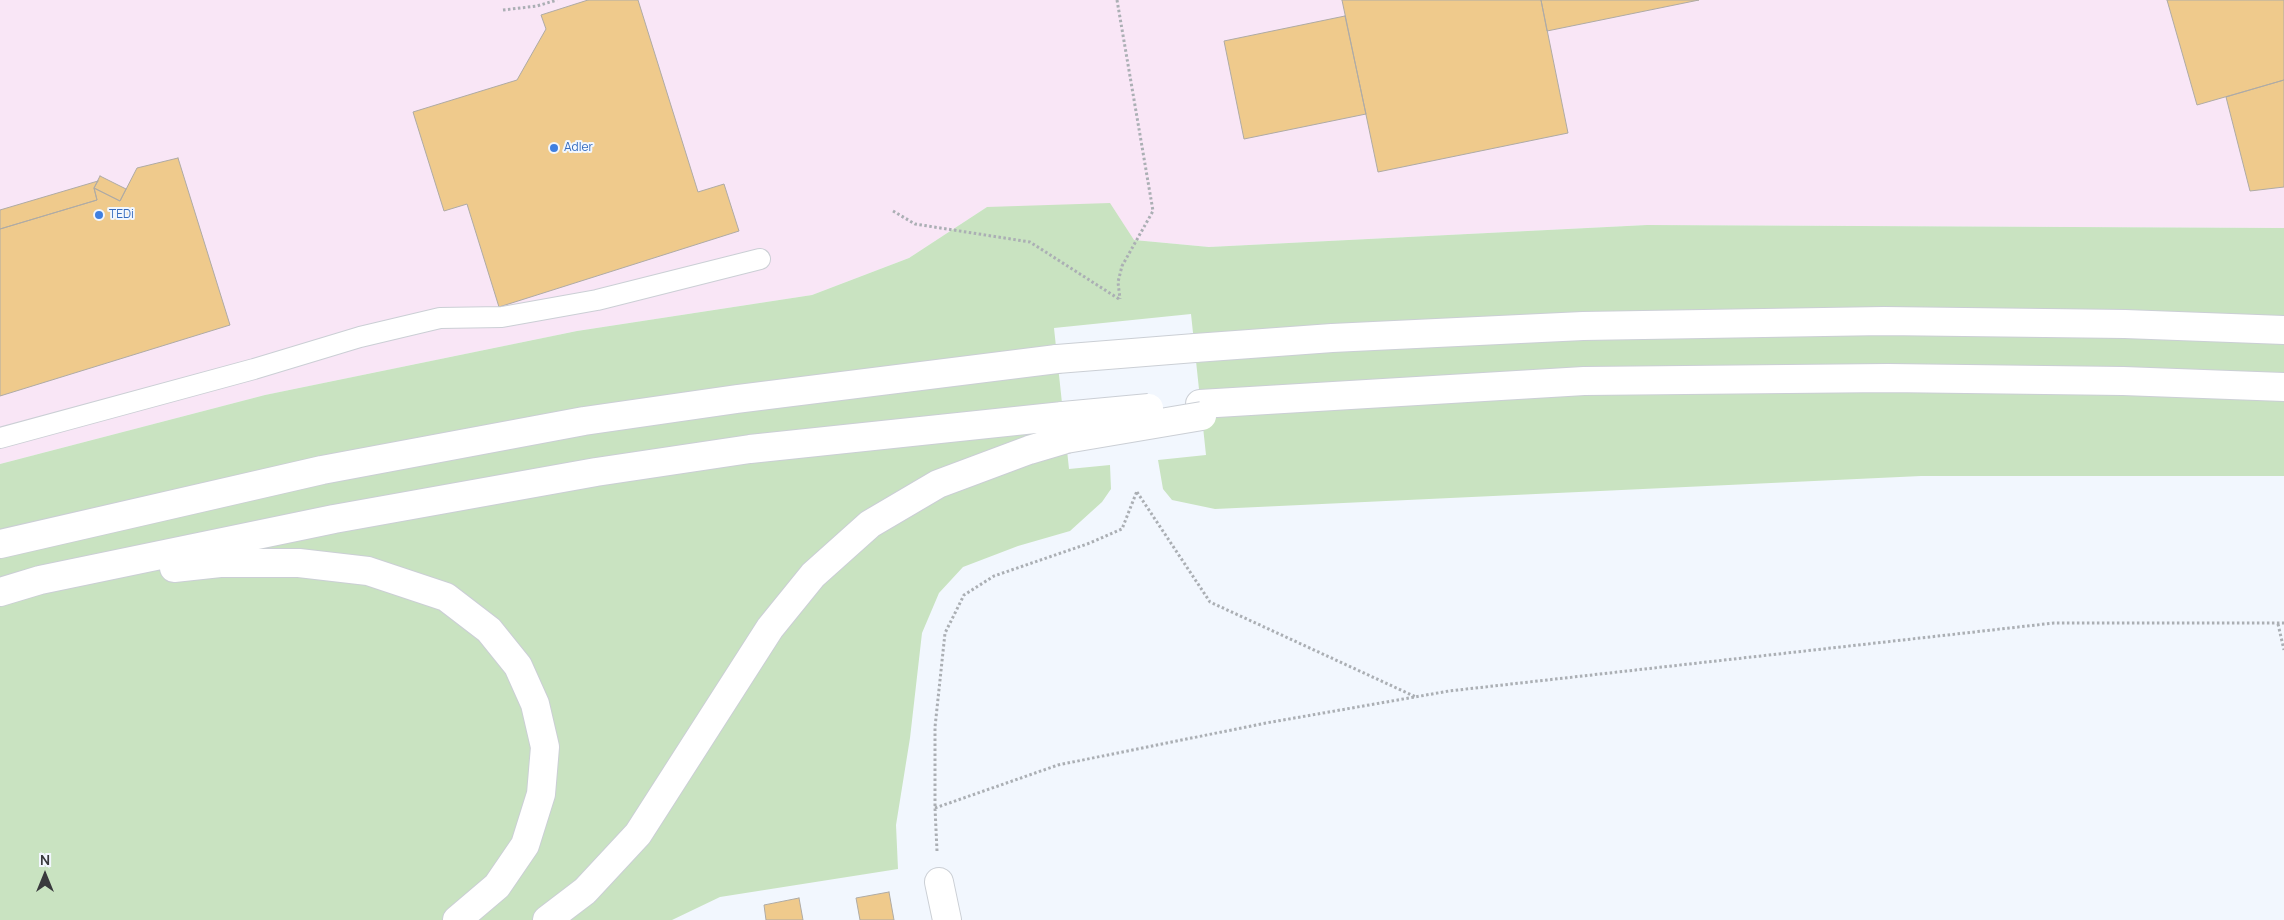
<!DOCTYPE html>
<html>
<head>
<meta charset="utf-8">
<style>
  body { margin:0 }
  #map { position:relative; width:2284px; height:920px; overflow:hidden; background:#f2f7fe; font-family:Manrope,sans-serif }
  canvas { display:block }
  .north { position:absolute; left:20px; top:850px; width:50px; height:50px; -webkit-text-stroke:4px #f2f7fe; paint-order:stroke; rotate:0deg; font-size:14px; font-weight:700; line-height:20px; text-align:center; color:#393a3d }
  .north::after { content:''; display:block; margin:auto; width:18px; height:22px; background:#393a3d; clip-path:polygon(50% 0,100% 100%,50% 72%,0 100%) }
</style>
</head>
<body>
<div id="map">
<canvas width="2284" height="920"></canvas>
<div class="north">N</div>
</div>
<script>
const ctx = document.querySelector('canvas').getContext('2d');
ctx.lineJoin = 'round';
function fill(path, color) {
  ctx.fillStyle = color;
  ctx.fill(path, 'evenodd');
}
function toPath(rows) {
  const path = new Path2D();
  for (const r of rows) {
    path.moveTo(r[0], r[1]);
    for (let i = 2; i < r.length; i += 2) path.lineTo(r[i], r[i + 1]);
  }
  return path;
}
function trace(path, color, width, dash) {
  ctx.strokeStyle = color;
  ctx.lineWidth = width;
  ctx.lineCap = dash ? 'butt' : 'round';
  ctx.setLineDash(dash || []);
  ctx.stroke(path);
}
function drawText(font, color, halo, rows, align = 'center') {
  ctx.font = font + ' Manrope,sans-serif';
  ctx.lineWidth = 4;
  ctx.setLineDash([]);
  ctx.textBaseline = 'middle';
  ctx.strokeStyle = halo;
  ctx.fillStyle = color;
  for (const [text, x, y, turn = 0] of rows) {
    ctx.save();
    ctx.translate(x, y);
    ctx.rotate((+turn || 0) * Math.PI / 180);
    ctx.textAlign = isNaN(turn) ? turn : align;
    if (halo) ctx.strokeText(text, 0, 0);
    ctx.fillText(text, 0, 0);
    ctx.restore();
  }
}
fill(toPath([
  [0,0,2284,0,2284,228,1647,225,1209,247,1134,240,987,207,909,258,812,295,577,331,265,395,0,464]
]), '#f9e6f6');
fill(toPath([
  [1110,203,1134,240,1209,247,1647,225,2284,228,2284,476,1921,476,1215,509,1172,500,1163,489,1158,460,1206,455,1191,314,1054,328,1069,469,1110,465,1111,489,1102,502,1070,531,1018,546,963,567,939,593,922,633,910,738,896,825,898,869,720,897,672,920,0,920,0,464,265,395,577,331,812,295,909,258,987,207]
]), '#c9e3c1');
const building = toPath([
  [588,0,638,0,698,192,724,184,739,231,499,307,467,204,444,211,413,112,517,80,546,29,541,15,588,0],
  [1342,0,1541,0,1568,133,1378,172,1342,0],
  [1541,0,1699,0,1547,31,1541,0],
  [2167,0,2284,0,2284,80,2197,105,2167,0],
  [1345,16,1366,114,1244,139,1224,41,1345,16],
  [2284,80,2284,187,2250,191,2226,97,2284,80],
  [178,158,230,325,0,396,0,229,97,200,94,188,120,201,137,168,178,158],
  [100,176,126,189,120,201,94,188,100,176],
  [98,181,94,188,97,200,0,229,0,210,98,181],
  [889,892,894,920,860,920,856,898,889,892],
  [799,898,803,920,766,920,764,905,799,898]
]);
fill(building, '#efca8c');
trace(building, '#afaba5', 1);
const service = toPath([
  [0,438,254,369,360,337,440,318,502,317,597,300,760,259]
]);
const minor = toPath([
  [939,882,947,920]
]);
const motorway = toPath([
  [1195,348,1332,338,1583,326,1884,321,2125,324,2284,330],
  [1200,404,1584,381,1888,378,2123,381,2284,387],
  [0,544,322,470,584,421,737,399,1057,359],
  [174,568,220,563,299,563,368,571,446,597,489,630,518,666,535,704,545,747,541,794,525,845,497,886,457,920],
  [0,592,40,580,334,519,596,472,750,449,1063,416],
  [547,920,585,891,638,834,770,628,813,575,870,524,938,484,1029,450,1066,439]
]);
trace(service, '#cbcfd5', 22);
trace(minor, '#cbcfd5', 30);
trace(motorway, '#cbcfd5', 30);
trace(toPath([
  [1117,0,1153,211,1122,266,1118,282,1120,299],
  [503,10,537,6,557,0],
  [893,211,915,224,1030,242,1119,299],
  [1137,492,1210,602,1416,697],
  [2278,624,2284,650],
  [935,808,1058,765,1266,723,1449,691,2054,623,2284,623],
  [937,851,935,808,935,727,945,633,964,595,994,576,1090,543,1122,529,1137,491]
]), '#abafb4', 3, [2.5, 2.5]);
trace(service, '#fff', 20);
trace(minor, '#fff', 28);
trace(motorway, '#fff', 28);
const motorwayBridge = toPath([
  [1057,359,1195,348],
  [1063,416,1149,408],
  [1066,439,1202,416]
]);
trace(motorwayBridge, '#cbcfd5', 30, []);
trace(motorwayBridge, '#fff', 28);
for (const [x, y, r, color] of [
  [554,148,5,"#3f7fe0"],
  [99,215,5,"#3f7fe0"]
]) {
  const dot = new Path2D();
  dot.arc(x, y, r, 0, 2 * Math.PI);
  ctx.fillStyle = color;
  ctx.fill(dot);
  trace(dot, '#f2f7fe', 2);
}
drawText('12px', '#366cbe', '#f2f7fe', [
  ["Adler",564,148],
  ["TEDi",109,215]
], 'left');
</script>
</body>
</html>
